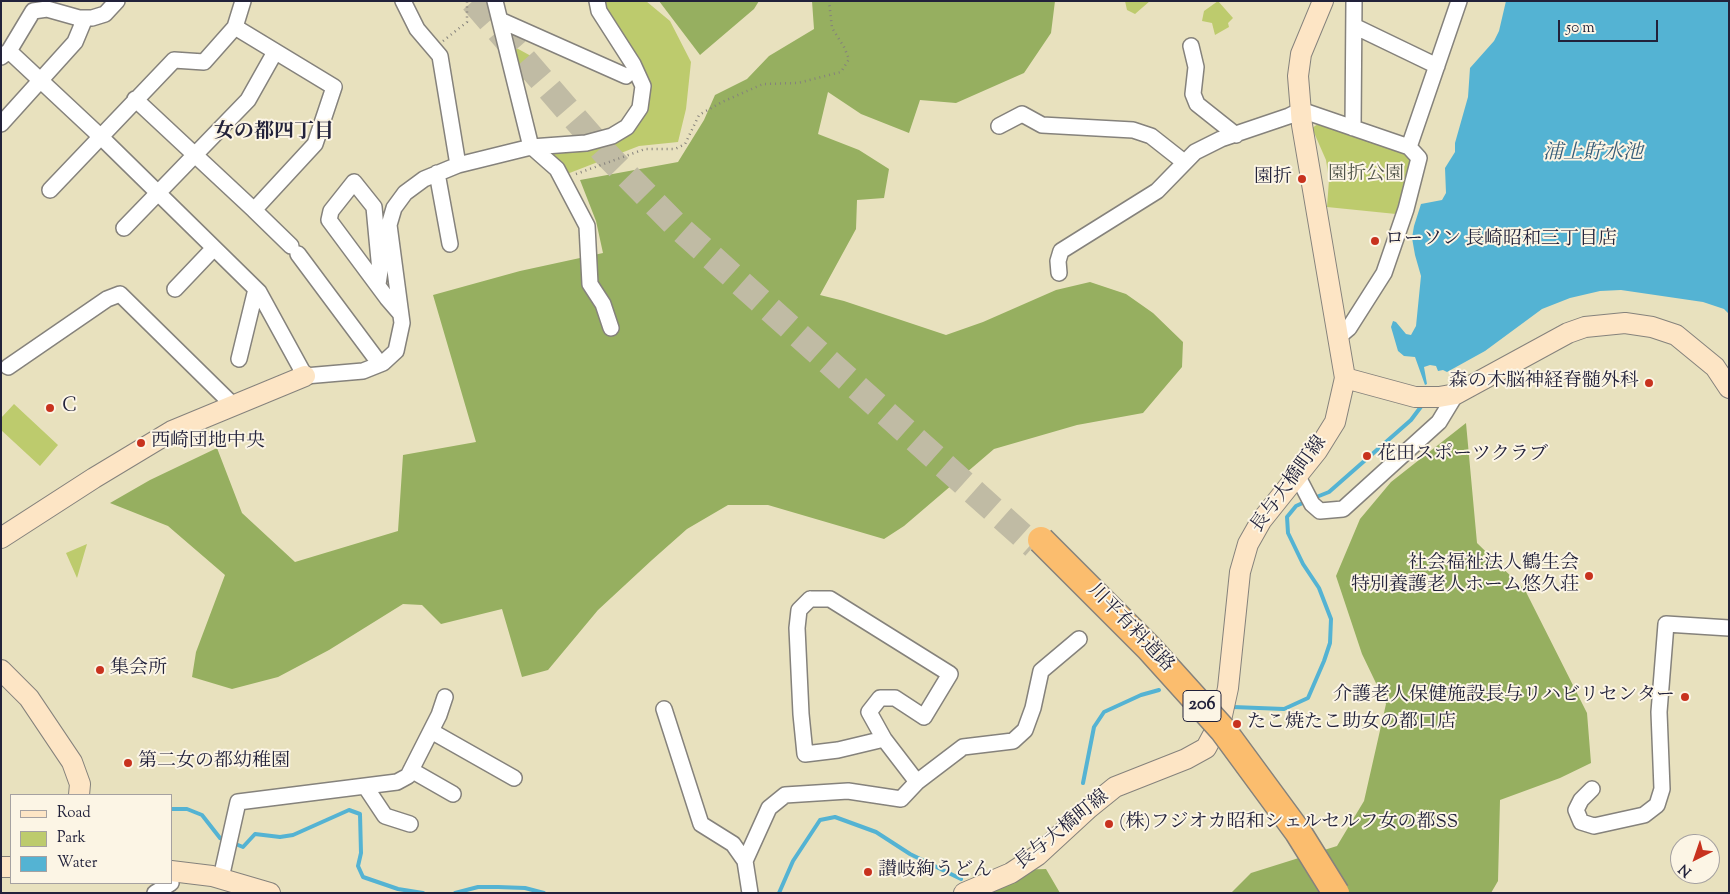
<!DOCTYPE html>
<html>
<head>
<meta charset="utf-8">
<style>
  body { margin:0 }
  #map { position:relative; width:1730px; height:894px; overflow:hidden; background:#e8e1be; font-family:"Sorts Mill Goudy",serif }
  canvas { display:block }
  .frame { position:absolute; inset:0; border:2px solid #22223b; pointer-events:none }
  .legend { position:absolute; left:10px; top:794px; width:162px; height:90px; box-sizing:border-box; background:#fcf5e5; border:1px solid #a5a1a1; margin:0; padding:6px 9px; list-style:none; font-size:15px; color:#22223b }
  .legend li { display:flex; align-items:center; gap:10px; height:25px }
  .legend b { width:25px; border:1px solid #a5a1a1 }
  .north { position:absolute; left:1670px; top:834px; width:50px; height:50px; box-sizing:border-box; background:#fcf5e5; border:1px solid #a5a1a1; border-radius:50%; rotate:221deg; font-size:14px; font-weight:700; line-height:20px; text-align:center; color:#22223b }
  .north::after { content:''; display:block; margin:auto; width:18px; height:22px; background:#c8321e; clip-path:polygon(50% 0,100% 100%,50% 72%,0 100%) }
  .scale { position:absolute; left:1558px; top:20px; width:100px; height:22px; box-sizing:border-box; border:2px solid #22223b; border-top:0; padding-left:6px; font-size:15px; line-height:18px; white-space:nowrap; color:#22223b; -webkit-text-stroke:4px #fcf5e5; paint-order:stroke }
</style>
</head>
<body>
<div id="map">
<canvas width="1730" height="894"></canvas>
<div class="frame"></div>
<ul class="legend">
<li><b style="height:6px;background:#fde5c5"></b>Road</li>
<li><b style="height:14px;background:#bdcb6d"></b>Park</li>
<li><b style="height:14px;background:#54b3d3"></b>Water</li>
</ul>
<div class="north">N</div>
<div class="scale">50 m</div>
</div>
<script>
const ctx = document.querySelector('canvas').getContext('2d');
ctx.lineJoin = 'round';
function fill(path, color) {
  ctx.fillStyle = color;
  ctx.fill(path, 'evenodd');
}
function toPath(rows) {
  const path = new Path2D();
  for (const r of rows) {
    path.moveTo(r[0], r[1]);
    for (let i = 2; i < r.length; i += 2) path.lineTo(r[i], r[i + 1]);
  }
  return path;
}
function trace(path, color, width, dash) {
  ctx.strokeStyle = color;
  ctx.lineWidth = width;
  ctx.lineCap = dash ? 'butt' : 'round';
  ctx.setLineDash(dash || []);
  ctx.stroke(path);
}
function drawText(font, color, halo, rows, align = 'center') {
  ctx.font = font + ' "Sorts Mill Goudy","Noto Serif JP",serif';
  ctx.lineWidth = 4;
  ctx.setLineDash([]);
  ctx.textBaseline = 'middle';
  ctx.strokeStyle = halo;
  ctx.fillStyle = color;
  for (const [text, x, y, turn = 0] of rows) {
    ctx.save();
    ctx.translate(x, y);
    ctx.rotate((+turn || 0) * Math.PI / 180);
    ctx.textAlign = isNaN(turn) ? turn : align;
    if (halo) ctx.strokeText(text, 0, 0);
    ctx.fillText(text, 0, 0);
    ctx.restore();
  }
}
fill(toPath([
  [602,1,646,1,670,21,691,62,686,109,678,142,639,146,567,174,562,163,547,153,606,145,633,131,648,87],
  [1125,1,1150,1,1135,14,1127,10],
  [1218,1,1233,18,1228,23,1229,27,1215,35,1212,23,1202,21,1204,11],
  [511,45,531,56,523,82],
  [1318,124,1405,152,1412,160,1396,214,1327,207,1329,180,1326,160,1312,128],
  [14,404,58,445,40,466,1,430,1,418],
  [87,544,77,578,66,553]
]), '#bdcb6d');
fill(toPath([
  [659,1,759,1,754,9,700,55],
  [812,1,1055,1,1051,33,1024,73,956,103,920,100,909,133,861,114,828,92,818,134,859,150,889,169,884,198,857,200,856,229,820,295,844,301,946,335,983,322,1056,290,1090,282,1126,294,1153,313,1183,342,1182,367,1143,413,1077,425,994,449,904,526,884,539,768,505,728,505,687,529,652,560,598,610,548,670,522,677,502,609,441,624,422,605,403,604,329,650,278,677,232,689,192,677,196,652,225,575,168,526,110,503,150,480,217,448,242,513,295,562,398,531,403,455,476,442,433,295,520,271,603,253,596,221,580,180,678,162,704,120,715,95,747,79,769,56,814,29],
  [1466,423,1477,543,1525,590,1587,713,1591,763,1560,778,1500,800,1498,881,1491,893,1231,893,1251,873,1337,846,1364,801,1386,704,1362,654,1336,576,1360,519,1391,482],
  [1046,869,1060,893,971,893,1013,870]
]), '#96af60');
fill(toPath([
  [1506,1,1729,1,1729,314,1724,309,1703,302,1621,290,1600,291,1570,298,1542,309,1485,351,1447,372,1443,370,1438,371,1436,366,1430,365,1424,367,1427,384,1425,385,1415,357,1404,356,1398,351,1391,327,1393,321,1396,322,1406,334,1411,335,1416,326,1421,276,1415,255,1412,238,1414,226,1421,204,1442,200,1446,193,1445,168,1455,152,1455,143,1468,97,1470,68,1494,41,1499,31]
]), '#54b3d3');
trace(toPath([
  [1314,498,1329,492,1411,420,1423,404],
  [1233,707,1284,709,1308,698,1324,661,1330,643,1331,619,1319,588,1303,564,1288,533,1287,517,1296,506,1307,501],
  [1083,783,1094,727,1104,712,1141,695,1159,690],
  [171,809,187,809,202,815,220,838,226,840],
  [233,843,243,847,255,834,280,837,293,835,349,810,360,814,361,853,358,866,363,877,398,889,423,893],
  [455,893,478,887,498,887,525,888,544,893],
  [779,893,793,861,820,820,835,817,876,832,910,854,961,879]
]), '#54b3d3', 4);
trace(toPath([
  [473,1,606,154,677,226,1034,546]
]), '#c0bba4', 26, [26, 13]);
const street = toPath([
  [403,1,417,29,440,56,458,165],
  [495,1,531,147],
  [500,20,626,76],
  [1354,26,1437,66],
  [1191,46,1196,67,1193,94,1197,104,1236,135],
  [9,51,101,137,259,292,305,376,363,371,383,363,396,351,402,323,389,225,394,208,405,193,424,179,458,165,531,147,586,143,612,136,627,127,640,108,643,86,633,64,599,11,597,1],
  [1,57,9,51,33,11,47,9,79,18,92,18,105,14,117,1],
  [135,99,254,210,315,144,334,87,235,27],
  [1,124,75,42,85,18],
  [999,126,1022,114,1042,125,1133,130,1151,136,1184,162],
  [1353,128,1354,1],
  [532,147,557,169,587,226,590,284,603,304,611,328],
  [437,173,450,244],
  [50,190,174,60,204,62,235,27,243,1],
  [254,210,291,246],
  [124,228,248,100,275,52],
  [298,254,380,364],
  [1059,273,1058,261,1061,251,1157,191,1195,152,1221,139,1289,116,1301,110,1409,147,1459,1],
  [378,284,380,271,374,207,354,182,331,211,329,220,387,298,400,313],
  [175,289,214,248],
  [1337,338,1349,328,1384,273,1406,209,1419,158,1409,147],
  [239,359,256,289],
  [8,367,107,299,120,294,233,405],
  [1297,475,1312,504,1320,511,1343,509,1439,422,1456,394],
  [810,599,830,599,950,674,924,717,895,698,880,698,869,712,884,739,838,750,805,754,801,714,797,628,799,610,810,599],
  [664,709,701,824,733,844,745,861,750,893],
  [431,731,514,778],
  [884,739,917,782],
  [411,770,453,794],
  [365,786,385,816,410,824],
  [1592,789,1581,800,1576,810,1581,822,1594,826,1644,815,1657,805,1662,789,1659,712,1666,624,1729,628],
  [745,861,769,808,785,795,848,791,901,799,917,782,963,747,1013,741,1025,730,1033,708,1041,671,1079,639],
  [221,878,238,802,397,782,408,776,439,715,445,697],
  [155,893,171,883]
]);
const secondary = toPath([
  [1345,378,1415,397,1439,397,1456,394,1568,333,1585,327,1625,323,1652,327,1676,335,1715,367,1729,388],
  [1,538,94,478,172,431,305,376],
  [1,670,29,698,72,762,80,784,79,795],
  [1,867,11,867],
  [171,871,212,876,270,893],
  [964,893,1011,873,1038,855,1089,808,1115,787,1186,759,1206,748,1221,720,1228,688,1240,572,1248,544,1261,521,1317,451,1335,422,1345,378,1302,125,1298,76,1301,54,1323,1]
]);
trace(street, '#85827c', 18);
trace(secondary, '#85827c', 22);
trace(toPath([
  [443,41,467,22,467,1],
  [576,174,645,149,675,149,685,144,699,115,722,102,763,84,798,83,841,72,849,59,844,47,832,28,829,1]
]), '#85827c', 2.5, [1, 4]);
trace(street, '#fff', 15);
trace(secondary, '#fde5c5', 20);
const highwayBridge = toPath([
  [1041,540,1149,648,1223,730,1298,832,1336,893]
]);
trace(highwayBridge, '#85827c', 29, []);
trace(highwayBridge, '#fbbd6e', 26);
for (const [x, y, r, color] of [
  [1302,179,5,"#c8321e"],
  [1375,241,5,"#c8321e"],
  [1649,383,5,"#c8321e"],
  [50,408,5,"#c8321e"],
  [141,443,5,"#c8321e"],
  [1367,456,5,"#c8321e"],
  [1589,576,5,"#c8321e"],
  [100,670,5,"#c8321e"],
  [1685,697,5,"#c8321e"],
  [1237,724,5,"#c8321e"],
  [128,763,5,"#c8321e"],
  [1109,824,5,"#c8321e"],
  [868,872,5,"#c8321e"]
]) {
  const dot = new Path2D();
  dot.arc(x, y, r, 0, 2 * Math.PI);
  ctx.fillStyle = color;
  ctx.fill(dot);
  trace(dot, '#fcf5e5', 2);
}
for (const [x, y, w] of [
  [1202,706,38]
]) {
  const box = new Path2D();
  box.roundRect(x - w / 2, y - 15.5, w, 31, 4);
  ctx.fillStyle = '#fcf5e5';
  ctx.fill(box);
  trace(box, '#22223b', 1);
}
drawText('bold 18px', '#22223b', null, [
  ["206",1202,706]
]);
drawText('19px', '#50554a', '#fcf5e5', [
  ["園折公園",1366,176]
]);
drawText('19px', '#22223b', '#fcf5e5', [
  ["園折",1292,179,"right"],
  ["ローソン 長崎昭和三丁目店",1385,241],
  ["森の木脳神経脊髄外科",1639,383,"right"],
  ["Ｃ",60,408],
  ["西崎団地中央",151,443],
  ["花田スポーツクラブ",1377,456],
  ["社会福祉法人鶴生会",1579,565,"right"],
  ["特別養護老人ホーム悠久荘",1579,587,"right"],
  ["集会所",110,670],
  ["介護老人保健施設長与リハビリセンター",1675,697,"right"],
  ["たこ焼たこ助女の都口店",1247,724],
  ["第二女の都幼稚園",138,763],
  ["(株)フジオカ昭和シェルセルフ女の都SS",1119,824],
  ["讃岐絢うどん",878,872]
], 'left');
drawText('19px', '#22223b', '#fcf5e5', [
  ["長与大橋町線",1290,485,-54],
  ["川平有料道路",1130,629,46],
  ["長与大橋町線",1063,831,-39]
]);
drawText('bold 20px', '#22223b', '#fcf5e5', [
  ["女の都四丁目",274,134]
]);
drawText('italic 20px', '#365c78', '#fcf5e5', [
  ["浦上貯水池",1593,155]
]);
</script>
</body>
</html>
